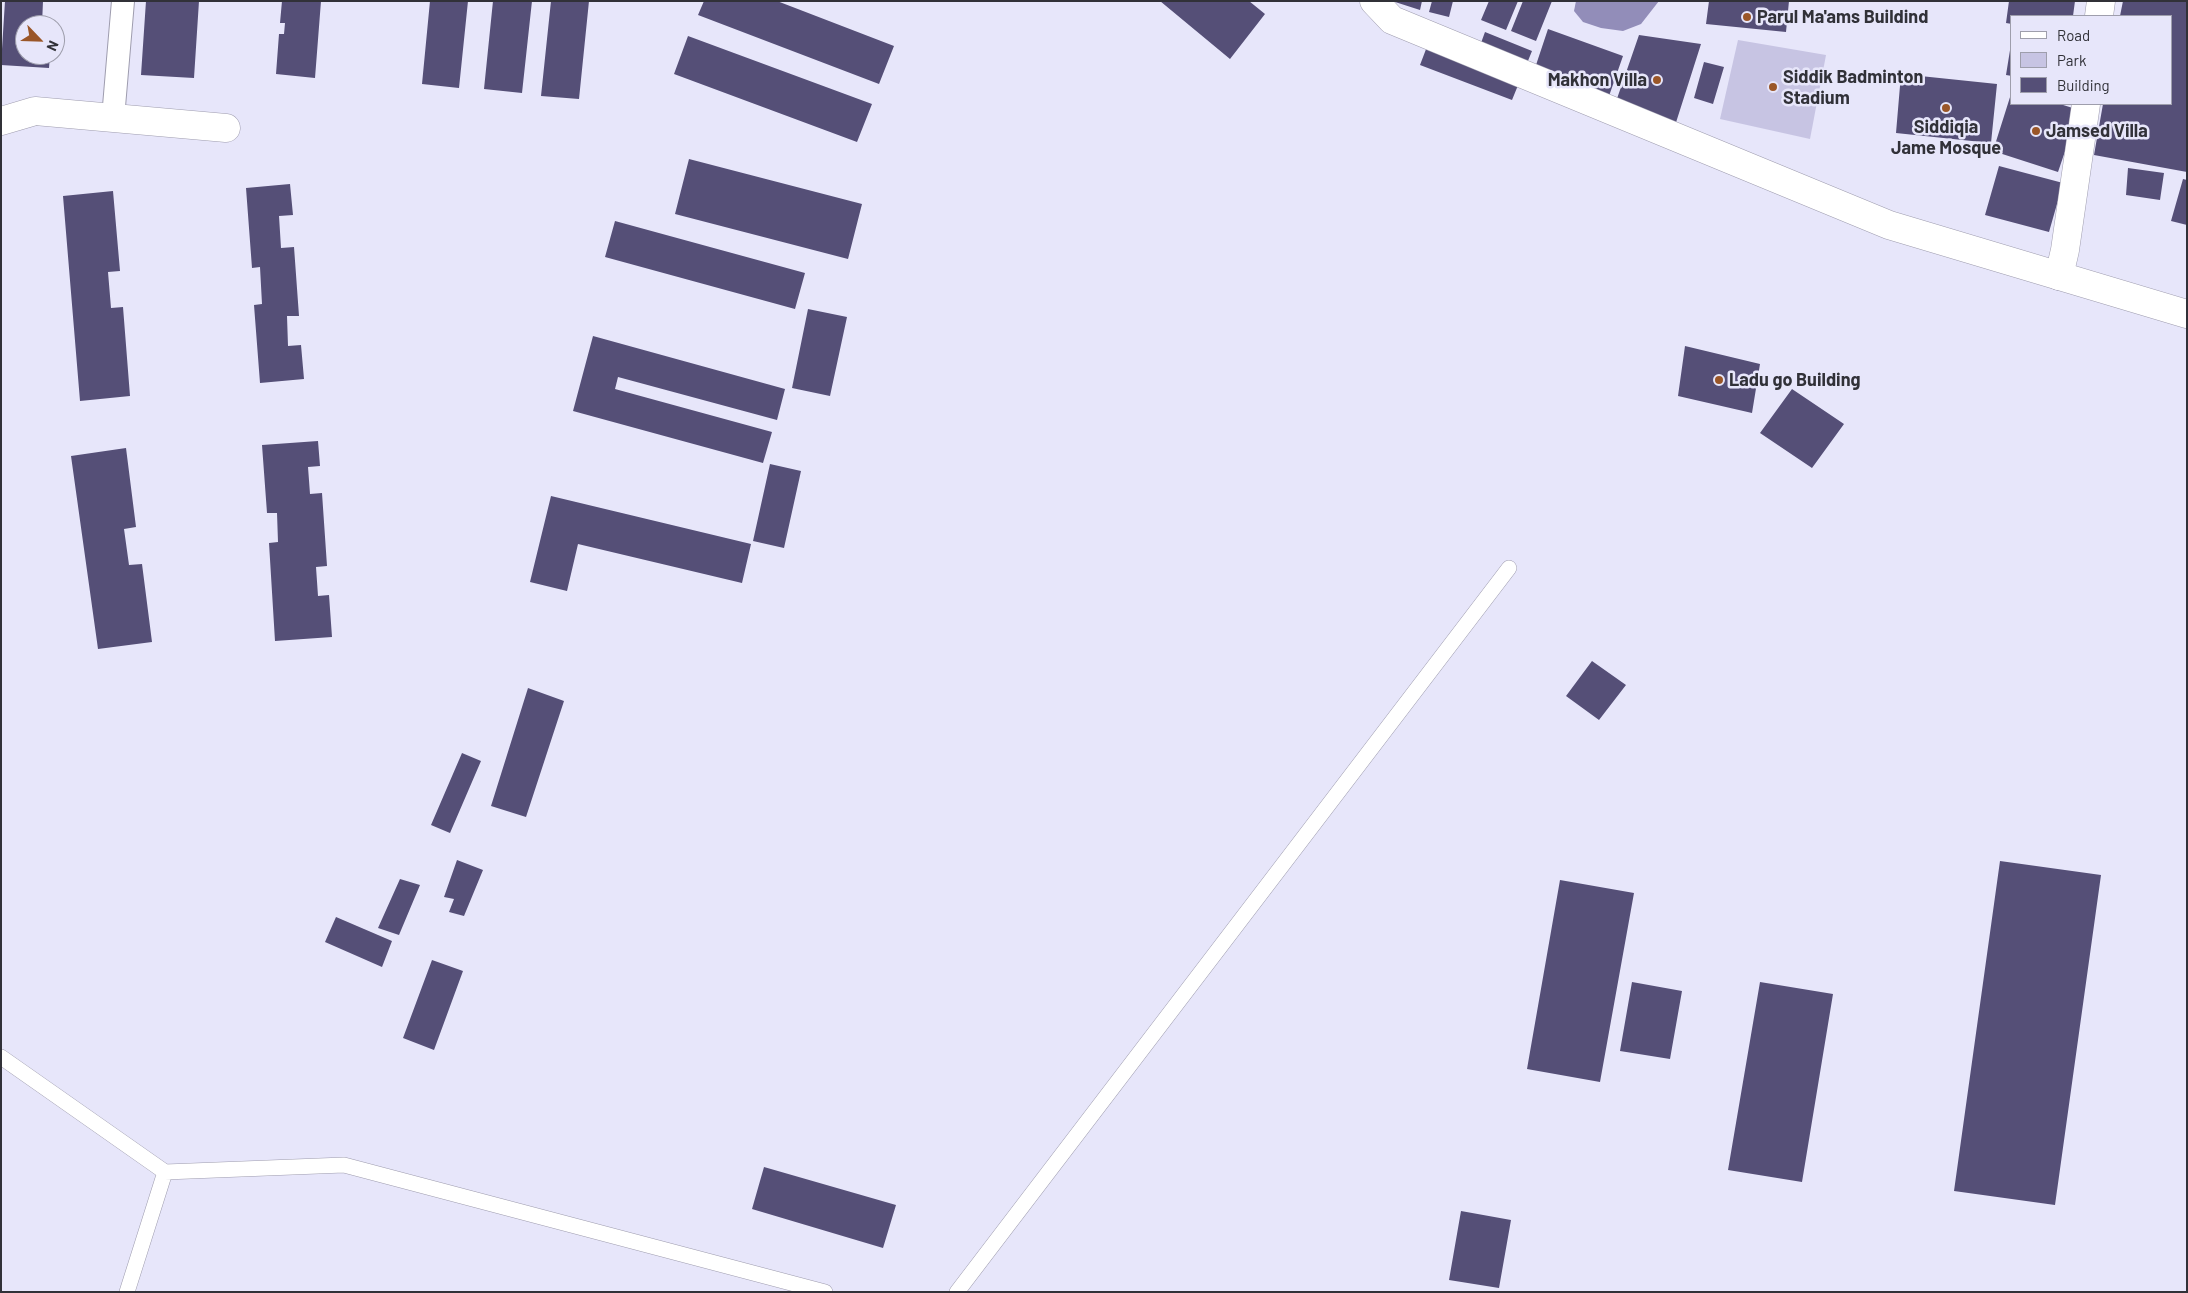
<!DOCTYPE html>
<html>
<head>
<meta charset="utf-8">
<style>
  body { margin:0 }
  #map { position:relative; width:2188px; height:1293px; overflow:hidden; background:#e7e6fa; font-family:Barlow,sans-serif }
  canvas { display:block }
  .frame { position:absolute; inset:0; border:2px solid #313138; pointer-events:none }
  .legend { position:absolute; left:2010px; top:15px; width:162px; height:90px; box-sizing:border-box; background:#e7e6fa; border:1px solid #9e9eac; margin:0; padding:6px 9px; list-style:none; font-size:15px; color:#313138 }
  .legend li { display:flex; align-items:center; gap:10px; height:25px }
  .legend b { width:25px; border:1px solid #9e9eac }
  .north { position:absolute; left:15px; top:15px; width:50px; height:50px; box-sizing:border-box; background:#e7e6fa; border:1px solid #9e9eac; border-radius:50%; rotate:114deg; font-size:14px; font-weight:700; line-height:20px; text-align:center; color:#313138 }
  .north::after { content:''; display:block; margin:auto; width:18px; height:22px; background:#9a5628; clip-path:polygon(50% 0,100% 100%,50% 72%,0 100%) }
</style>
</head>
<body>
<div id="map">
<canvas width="2188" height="1293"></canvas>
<div class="frame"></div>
<ul class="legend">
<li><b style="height:6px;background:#fff"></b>Road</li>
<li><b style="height:14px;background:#c7c4e3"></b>Park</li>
<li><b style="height:14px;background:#554f77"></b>Building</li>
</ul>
<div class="north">N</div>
</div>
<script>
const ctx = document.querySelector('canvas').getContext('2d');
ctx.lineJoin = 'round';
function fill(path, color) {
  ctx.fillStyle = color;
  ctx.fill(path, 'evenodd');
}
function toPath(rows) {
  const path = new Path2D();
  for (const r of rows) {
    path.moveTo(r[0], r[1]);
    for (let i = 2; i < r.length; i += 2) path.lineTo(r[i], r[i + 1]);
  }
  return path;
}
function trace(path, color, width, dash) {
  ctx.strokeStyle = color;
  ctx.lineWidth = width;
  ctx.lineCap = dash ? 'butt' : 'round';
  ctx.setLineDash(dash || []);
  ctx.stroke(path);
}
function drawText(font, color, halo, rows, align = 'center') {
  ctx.font = font + ' Barlow,sans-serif';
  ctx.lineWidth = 5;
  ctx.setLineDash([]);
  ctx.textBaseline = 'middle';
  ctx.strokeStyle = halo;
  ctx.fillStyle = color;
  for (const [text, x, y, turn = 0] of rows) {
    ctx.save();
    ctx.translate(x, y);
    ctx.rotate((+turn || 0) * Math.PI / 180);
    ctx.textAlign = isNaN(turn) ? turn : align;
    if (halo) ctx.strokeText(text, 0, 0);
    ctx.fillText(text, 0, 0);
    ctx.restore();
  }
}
fill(toPath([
  [1738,40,1826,55,1810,139,1720,119]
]), '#c7c4e3');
fill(toPath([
  [1576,1,1659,1,1641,24,1623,31,1601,28,1583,22,1574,11]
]), '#928db9');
fill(toPath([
  [5,1,43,1,42,25,25,25,25,55,50,55,49,68,1,65],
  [146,1,199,1,194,78,141,75],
  [282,1,321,1,315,78,276,74,279,34,284,34,285,23,280,23],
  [430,1,468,1,459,88,422,84],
  [493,1,532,1,522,93,484,89],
  [551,1,589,1,579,99,541,96],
  [704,1,777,1,894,46,879,84,698,15],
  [1160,1,1249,1,1265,14,1230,59],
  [1392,1,1422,1,1420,10],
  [1432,1,1453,1,1449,17,1429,12],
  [1489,1,1518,1,1506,30,1481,20],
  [1523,1,1552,1,1536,41,1511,31],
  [1709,1,1789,1,1786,32,1706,24],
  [2009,1,2075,1,2073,16,2012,16,2012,24,2006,23],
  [2123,1,2187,1,2187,172,2094,155,2103,104,2172,104,2172,16,2120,16],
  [1548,29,1623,56,1609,96,1535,68],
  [1485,32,1532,51,1512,100,1420,65,1428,44,1474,62],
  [1639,35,1701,44,1672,135,1611,116],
  [688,36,872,104,857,142,674,74],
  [2011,44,2012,44,2012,76,2006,75],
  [1704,62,1724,67,1713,104,1694,98],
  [1901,74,1997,84,1991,143,1896,133],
  [2011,94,2012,104,2060,104,2079,110,2058,172,1993,151],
  [689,159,862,204,848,259,675,214],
  [1999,166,2063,183,2049,232,1985,215],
  [2128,168,2164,173,2160,200,2126,195],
  [2183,179,2187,180,2187,225,2171,221],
  [290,184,293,215,279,216,281,248,294,247,299,316,287,316,288,346,301,345,304,379,260,383,254,305,262,304,260,267,252,268,246,188],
  [113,191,120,271,108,272,111,308,123,307,130,396,80,401,63,196],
  [615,221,805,273,795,309,605,257],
  [808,309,847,317,830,396,792,388],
  [593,336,785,389,777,420,618,377,615,389,772,432,763,463,573,411],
  [1685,346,1760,364,1752,413,1678,396],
  [1792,389,1844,424,1812,468,1760,433],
  [318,441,320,466,308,467,310,494,322,493,327,566,316,567,318,596,329,595,332,637,275,641,269,543,278,542,277,513,267,513,262,445],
  [126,448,136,527,124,529,129,565,142,564,152,642,98,649,71,456],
  [770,464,801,471,784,548,753,541],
  [551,496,751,544,742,583,578,544,567,591,530,582],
  [1592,661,1626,685,1599,720,1566,696],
  [528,688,564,701,526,817,491,806],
  [462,753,481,761,450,833,431,825],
  [457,860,483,870,464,916,449,912,454,899,444,897],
  [2000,861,2101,875,2055,1205,1954,1191],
  [400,879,420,885,399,935,378,928],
  [1560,880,1634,893,1600,1082,1527,1069],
  [336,917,392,941,382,967,325,942],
  [432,960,463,971,434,1050,403,1038],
  [1632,982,1682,991,1670,1059,1620,1051],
  [1760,982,1833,994,1802,1182,1728,1170],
  [764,1167,896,1205,883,1248,752,1209],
  [1461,1211,1511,1220,1499,1288,1449,1280]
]), '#554f77');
const service = toPath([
  [1,1057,165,1172,127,1292],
  [165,1172,344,1165,825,1292],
  [957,1292,1509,568]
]);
const pedestrian = toPath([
  [113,118,123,1]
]);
const minor = toPath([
  [2099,16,2101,1],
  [1,121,35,111,226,128],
  [2059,276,2065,250,2086,104]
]);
const tertiary = toPath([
  [1374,1,1392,20,1889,225,2187,314]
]);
trace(service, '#9e9cae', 16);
trace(pedestrian, '#9e9cae', 24);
trace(minor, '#9e9cae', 29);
trace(tertiary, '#9e9cae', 29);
trace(service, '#fff', 15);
trace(pedestrian, '#fff', 22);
trace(minor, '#fff', 28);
trace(tertiary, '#fff', 28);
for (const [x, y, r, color] of [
  [1747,17,5,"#9a5628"],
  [1657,80,5,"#9a5628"],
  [1773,87,5,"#9a5628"],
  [1946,108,5,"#9a5628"],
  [2036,131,5,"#9a5628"],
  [1719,380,5,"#9a5628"]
]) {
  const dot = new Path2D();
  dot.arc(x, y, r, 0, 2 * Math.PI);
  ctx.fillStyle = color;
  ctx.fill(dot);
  trace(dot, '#e7e6fa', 2);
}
drawText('bold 18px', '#313138', '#e7e6fa', [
  ["Parul Ma'ams Buildind",1757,17],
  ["Siddik Badminton",1783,77],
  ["Stadium",1783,98],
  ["Makhon Villa",1647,80,"right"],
  ["Siddiqia",1946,127,"center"],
  ["Jame Mosque",1946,148,"center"],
  ["Jamsed Villa",2046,131],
  ["Ladu go Building",1729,380]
], 'left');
</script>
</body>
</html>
